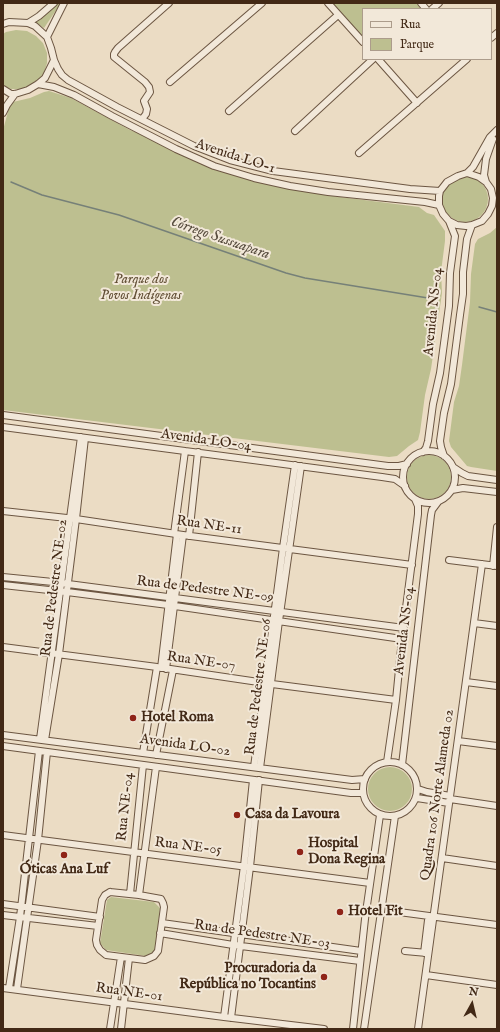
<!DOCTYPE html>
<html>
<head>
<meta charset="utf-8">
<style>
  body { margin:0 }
  #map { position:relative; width:500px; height:1032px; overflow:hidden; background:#ebdcc4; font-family:"IM FELL English",serif }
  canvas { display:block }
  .frame { position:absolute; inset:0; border:4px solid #422916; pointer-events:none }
  .legend { position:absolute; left:362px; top:8px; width:130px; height:52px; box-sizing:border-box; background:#f2e8d9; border:1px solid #ac9c8b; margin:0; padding:5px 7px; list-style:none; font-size:12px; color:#422916 }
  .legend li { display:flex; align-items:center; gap:8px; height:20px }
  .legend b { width:20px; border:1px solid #ac9c8b }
  .north { position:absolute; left:452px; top:984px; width:40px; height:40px; -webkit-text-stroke:3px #f2e8d9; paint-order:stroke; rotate:8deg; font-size:11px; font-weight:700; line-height:16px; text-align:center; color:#422916 }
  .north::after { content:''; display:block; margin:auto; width:14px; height:18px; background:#422916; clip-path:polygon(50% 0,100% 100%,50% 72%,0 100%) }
</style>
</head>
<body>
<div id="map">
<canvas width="500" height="1032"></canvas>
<div class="frame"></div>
<ul class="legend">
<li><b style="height:5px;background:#f2e8d9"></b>Rua</li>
<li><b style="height:11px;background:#bdbf90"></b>Parque</li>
</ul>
<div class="north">N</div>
</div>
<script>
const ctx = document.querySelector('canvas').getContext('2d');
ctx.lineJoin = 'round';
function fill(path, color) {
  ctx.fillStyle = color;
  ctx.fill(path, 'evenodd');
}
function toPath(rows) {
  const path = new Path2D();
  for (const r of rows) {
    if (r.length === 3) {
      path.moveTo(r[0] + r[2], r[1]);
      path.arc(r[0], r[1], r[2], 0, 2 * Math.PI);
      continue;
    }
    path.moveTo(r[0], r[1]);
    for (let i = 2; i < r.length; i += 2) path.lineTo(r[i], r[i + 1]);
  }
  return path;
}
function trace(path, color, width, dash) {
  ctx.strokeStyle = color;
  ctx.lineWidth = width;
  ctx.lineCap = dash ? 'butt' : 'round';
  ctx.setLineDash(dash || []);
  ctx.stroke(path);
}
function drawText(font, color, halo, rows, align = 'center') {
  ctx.font = font + ' "IM FELL English",serif';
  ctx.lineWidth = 4;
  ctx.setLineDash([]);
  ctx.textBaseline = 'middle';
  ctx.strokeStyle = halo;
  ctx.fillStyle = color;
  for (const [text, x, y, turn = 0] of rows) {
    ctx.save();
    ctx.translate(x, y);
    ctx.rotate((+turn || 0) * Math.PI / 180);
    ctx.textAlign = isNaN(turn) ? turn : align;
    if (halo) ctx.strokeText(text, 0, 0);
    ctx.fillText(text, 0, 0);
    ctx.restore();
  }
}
fill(toPath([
  [56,3,61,3,44,28,35,22],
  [330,3,419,3,422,9,363,9,363,40],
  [16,30,27,31,36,36,43,43,47,53,47,63,44,73,38,81,29,87,20,89,11,89,3,85,3,34,6,32],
  [49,91,71,98,130,130,148,137,176,152,215,170,256,181,325,195,419,207,427,213,434,215,445,231,445,241,441,272,442,293,431,369,425,395,420,432,418,440,409,446,397,456,389,457,3,410,3,130,9,108,13,102,30,98,44,92],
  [465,199,23],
  [497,227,497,471,471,467,467,466,451,447,449,441,454,402,459,386,462,365,470,302,471,274,475,244,478,239,490,233],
  [429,477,22],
  [390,789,22],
  [111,897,154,902,160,908,155,951,146,956,106,950,100,943,107,900]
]), '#bdbf90');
trace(toPath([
  [11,182,42,195,119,215,286,273,305,278,428,298],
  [479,307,497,312]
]), '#768078', 1.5);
const minor = toPath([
  [328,3,363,42],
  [421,3,426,9],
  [432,9,439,3],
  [28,23,39,16,54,3],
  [3,24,9,22,28,23,35,26,47,37,51,48,54,60,45,78,38,84,28,90,15,94,11,94,3,89],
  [47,37,64,3],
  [491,38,497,33],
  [378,59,417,103],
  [54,60,58,69,62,75,68,80,117,107,194,146,230,160,273,171,410,189,440,191],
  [170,82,262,3],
  [38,84,54,87,74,95,112,116,176,149,214,166,254,178,290,186,328,192,425,202,439,205],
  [229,111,338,15],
  [3,113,7,105,15,94],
  [142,119,146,114,147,109,144,101,150,92,149,87,145,82,114,57,114,54,115,52,118,48,169,3],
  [295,131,373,59],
  [359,153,467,59],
  [467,173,479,177,486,182,491,189,493,198,492,206,488,214,482,221,472,225,466,226,457,225,449,221,443,214,439,205,439,196,440,191,447,182,458,176,467,173],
  [467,173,473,167,490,137,497,130],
  [486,182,484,175,486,159,493,139],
  [3,415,388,466,399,466,407,464],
  [3,427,382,477,395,479,405,486],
  [429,477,26],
  [423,452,426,448,428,441,433,404,440,373,449,306,450,273,455,236,449,221],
  [444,456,441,447,440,441,444,413,451,384,460,315,463,294,463,272,467,239,472,225],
  [453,467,462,473,468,476,497,480],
  [452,490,463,488,497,492],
  [3,511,76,519,183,535,412,565],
  [174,534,185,451],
  [189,536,198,452],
  [449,560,497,566],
  [493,566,497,527],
  [3,577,53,582,404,628],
  [3,585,67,592,168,605,402,639],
  [474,623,497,626],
  [3,647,157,667,272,684,396,700],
  [161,668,177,534],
  [166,669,183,535],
  [466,682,497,686],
  [3,735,352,780,365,779],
  [40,739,81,437],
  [45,740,59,654,76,519,85,438],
  [458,741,497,746],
  [3,746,351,793,363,793],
  [143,753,157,667],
  [156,755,173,670],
  [390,789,27],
  [387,762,396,700,402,639,418,514,418,506,415,499],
  [402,765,431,515,432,510,438,502],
  [254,767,283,548,295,465],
  [260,768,279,621,301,466],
  [418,789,427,792,450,796],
  [417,798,449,803],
  [450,799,497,806],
  [3,835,370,883],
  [442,858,497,866],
  [110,892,139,895,161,899,163,903,164,907,158,951,154,956,145,960,106,955,100,950,97,945,96,940,102,900,105,895,110,892],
  [130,894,143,765],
  [139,895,156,767],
  [3,904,100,917],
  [399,912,497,925],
  [3,915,98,926],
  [162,923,361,951],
  [160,933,233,945,360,961],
  [405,951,427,953],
  [424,953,428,920],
  [426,975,497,985],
  [3,988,224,1017,324,1029],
  [9,988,20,917,39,751],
  [17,989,38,840,47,752],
  [224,1017,244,866,253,780],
  [231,1018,250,867,259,780],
  [110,1029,121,957],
  [121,1029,129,958],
  [353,1029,365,919,380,815],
  [364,1029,395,816],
  [418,1029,482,564]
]);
trace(minor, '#6c5642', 8);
trace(minor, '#f2e8d9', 6);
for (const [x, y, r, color] of [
  [133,718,4,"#8f2418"],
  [237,815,4,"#8f2418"],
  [300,852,4,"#8f2418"],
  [64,855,4,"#8f2418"],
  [340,912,4,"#8f2418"],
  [324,977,4,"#8f2418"]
]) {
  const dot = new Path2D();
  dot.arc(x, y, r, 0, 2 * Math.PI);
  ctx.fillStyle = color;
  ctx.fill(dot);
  trace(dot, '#f2e8d9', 1.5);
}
drawText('14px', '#422916', '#f2e8d9', [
  ["Avenida LO-1",235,157,18],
  ["Avenida NS-04",434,312,-84],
  ["Avenida LO-04",206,441,8],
  ["Rua NE-11",209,526,8],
  ["Rua de Pedestre NE-02",55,588,-83],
  ["Rua de Pedestre NE-09",205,590,7],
  ["Avenida NS-04",405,631,-83],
  ["Rua NE-07",201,662,8],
  ["Rua de Pedestre NE-06",259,687,-83],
  ["Avenida LO-02",185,746,8],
  ["Quadra 106 Norte Alameda 02",438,795,-82],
  ["Rua NE-04",126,807,-84],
  ["Rua NE-05",188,847,7],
  ["Rua de Pedestre NE-03",262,935,8],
  ["Rua NE-01",129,993,8]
]);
drawText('italic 14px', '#614e34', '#f2e8d9', [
  ["Parque dos",141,280],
  ["Povos Indígenas",141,296]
]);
drawText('bold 14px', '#422916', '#f2e8d9', [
  ["Hotel Roma",141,718],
  ["Casa da Lavoura",245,815],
  ["Hospital",308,844],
  ["Dona Regina",308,860],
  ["Óticas Ana Luf",64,870,"center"],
  ["Hotel Fit",348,912],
  ["Procuradoria da",316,969,"right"],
  ["República no Tocantins",316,985,"right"]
], 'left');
drawText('italic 15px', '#584d3f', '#f2e8d9', [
  ["Córrego Sussuapara",220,239,19]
]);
</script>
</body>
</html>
